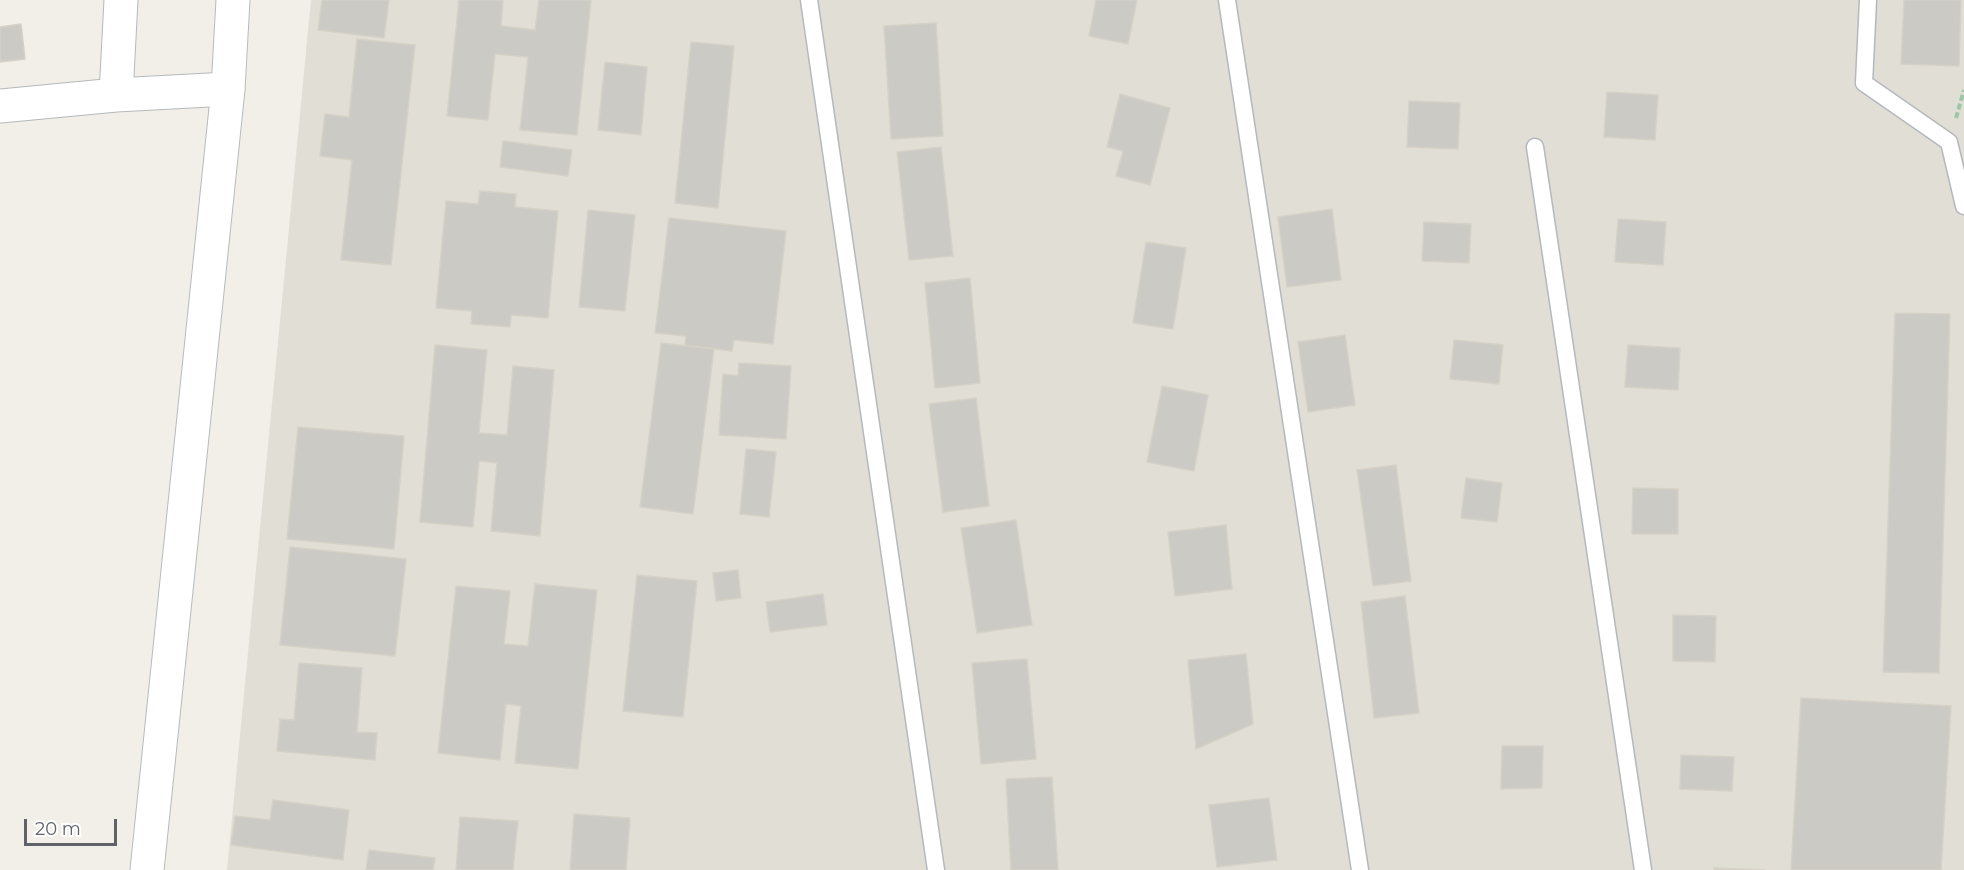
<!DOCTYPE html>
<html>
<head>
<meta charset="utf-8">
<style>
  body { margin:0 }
  #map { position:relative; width:1964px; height:870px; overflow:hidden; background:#f1efe8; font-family:Montserrat,sans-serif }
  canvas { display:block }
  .scale { position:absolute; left:24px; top:819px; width:93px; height:27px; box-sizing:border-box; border:3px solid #5f6368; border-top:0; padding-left:8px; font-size:18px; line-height:21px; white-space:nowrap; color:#5f6368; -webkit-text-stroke:4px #fff; paint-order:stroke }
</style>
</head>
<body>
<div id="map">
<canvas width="1964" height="870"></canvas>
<div class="scale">20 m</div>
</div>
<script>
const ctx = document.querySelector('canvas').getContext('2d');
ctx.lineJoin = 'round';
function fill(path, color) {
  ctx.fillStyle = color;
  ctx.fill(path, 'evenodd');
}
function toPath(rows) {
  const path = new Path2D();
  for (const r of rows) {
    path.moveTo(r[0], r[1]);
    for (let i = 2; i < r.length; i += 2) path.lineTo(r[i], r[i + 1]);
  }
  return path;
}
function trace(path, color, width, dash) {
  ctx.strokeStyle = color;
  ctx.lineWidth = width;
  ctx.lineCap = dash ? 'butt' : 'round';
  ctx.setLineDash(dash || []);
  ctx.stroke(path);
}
fill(toPath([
  [311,0,1964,0,1964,870,227,870]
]), '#e1ded6');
const building = toPath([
  [322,0,389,0,384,38,318,30,322,0],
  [459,0,503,0,501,26,535,30,539,0,591,0,577,135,520,130,528,57,495,54,488,120,447,116,459,0],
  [1096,0,1137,0,1128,44,1089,36,1096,0],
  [1904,0,1961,0,1959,66,1901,64,1904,0],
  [936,23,943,136,891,139,884,26,936,23],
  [21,24,25,59,0,62,0,27,21,24],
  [357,39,415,45,391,265,341,260,352,160,320,156,325,114,349,117,357,39],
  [691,42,734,46,718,208,675,203,691,42],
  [605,62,647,67,641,135,598,130,605,62],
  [1607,92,1658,95,1655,140,1604,137,1607,92],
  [1120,94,1170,108,1150,185,1116,176,1123,151,1107,147,1120,94],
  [1409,101,1460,103,1458,149,1407,147,1409,101],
  [503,141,572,150,568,176,500,167,503,141],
  [941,147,953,256,909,260,897,152,941,147],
  [480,191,516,194,515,207,558,211,548,318,511,315,510,327,471,324,472,311,436,308,446,201,478,204,480,191],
  [1332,209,1341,280,1287,287,1278,217,1332,209],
  [588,210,635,215,625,311,579,307,588,210],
  [669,218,786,231,773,344,734,340,732,351,685,345,686,336,655,333,669,218],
  [1618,219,1666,222,1663,265,1615,262,1618,219],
  [1424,222,1471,224,1469,263,1422,261,1424,222],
  [1146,242,1186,248,1173,329,1133,323,1146,242],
  [970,278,980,383,935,388,925,283,970,278],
  [1895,313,1950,314,1939,673,1883,672,1895,313],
  [1345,335,1355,405,1308,412,1298,342,1345,335],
  [1454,340,1503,345,1499,384,1450,379,1454,340],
  [661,343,714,349,693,514,640,507,661,343],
  [435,345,487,350,479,433,507,435,513,366,554,370,540,536,491,531,497,463,479,461,473,527,420,522,435,345],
  [1628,345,1680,348,1678,390,1625,387,1628,345],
  [739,363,791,366,786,439,719,435,723,374,738,376,739,363],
  [1162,386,1208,395,1194,471,1147,462,1162,386],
  [976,398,989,506,943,512,929,404,976,398],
  [298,427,404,436,394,549,287,539,298,427],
  [746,449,776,452,769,517,740,514,746,449],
  [1396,465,1411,581,1373,586,1357,470,1396,465],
  [1466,478,1502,483,1497,522,1461,518,1466,478],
  [1633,488,1678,489,1678,534,1632,534,1633,488],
  [1016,520,1032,625,977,633,961,528,1016,520],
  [1226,525,1232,589,1175,596,1168,532,1226,525],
  [290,547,406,559,395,656,280,645,290,547],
  [738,570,741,598,716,601,713,573,738,570],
  [637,575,697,581,683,717,623,711,637,575],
  [535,584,597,590,578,769,515,763,521,706,506,704,500,760,438,753,456,586,510,591,504,644,528,646,535,584],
  [823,594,827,625,770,632,766,602,823,594],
  [1405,596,1419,713,1374,718,1361,602,1405,596],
  [1673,615,1716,616,1715,662,1673,661,1673,615],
  [1246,654,1253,724,1196,749,1188,660,1246,654],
  [1027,659,1036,759,981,764,972,663,1027,659],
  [299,663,362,668,357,732,377,733,375,760,277,751,280,719,294,720,299,663],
  [1801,698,1951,706,1941,870,1791,870,1801,698],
  [1502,746,1543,746,1542,788,1501,789,1502,746],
  [1681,755,1734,757,1732,791,1680,789,1681,755],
  [1052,777,1058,870,1011,870,1006,779,1052,777],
  [1269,798,1277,860,1217,867,1209,805,1269,798],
  [273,800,349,810,343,860,231,845,235,816,270,820,273,800],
  [574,814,630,818,626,870,570,870,574,814],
  [460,817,518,821,513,870,456,870,460,817],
  [369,850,435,858,433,870,366,870,369,850],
  [1714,868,1765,870,1714,870,1714,868]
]);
fill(building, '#cccac5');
trace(building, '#d6d1c6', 1.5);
const lane = toPath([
  [809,0,936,870],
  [1227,0,1360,870],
  [1868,0,1864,83,1949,142,1964,206],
  [1535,147,1643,870]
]);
const street = toPath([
  [116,95,121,0],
  [0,106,116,95,228,89]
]);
const secondary = toPath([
  [147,870,228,89,233,0]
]);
trace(lane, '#b5b8bc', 19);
trace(street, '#b5b8bc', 35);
trace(secondary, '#b6babf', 35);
trace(toPath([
  [1956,118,1964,90]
]), '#9cc7a9', 4, [6, 3]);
trace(lane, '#fff', 16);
trace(street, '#fff', 33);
trace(secondary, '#fff', 33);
</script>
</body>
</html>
